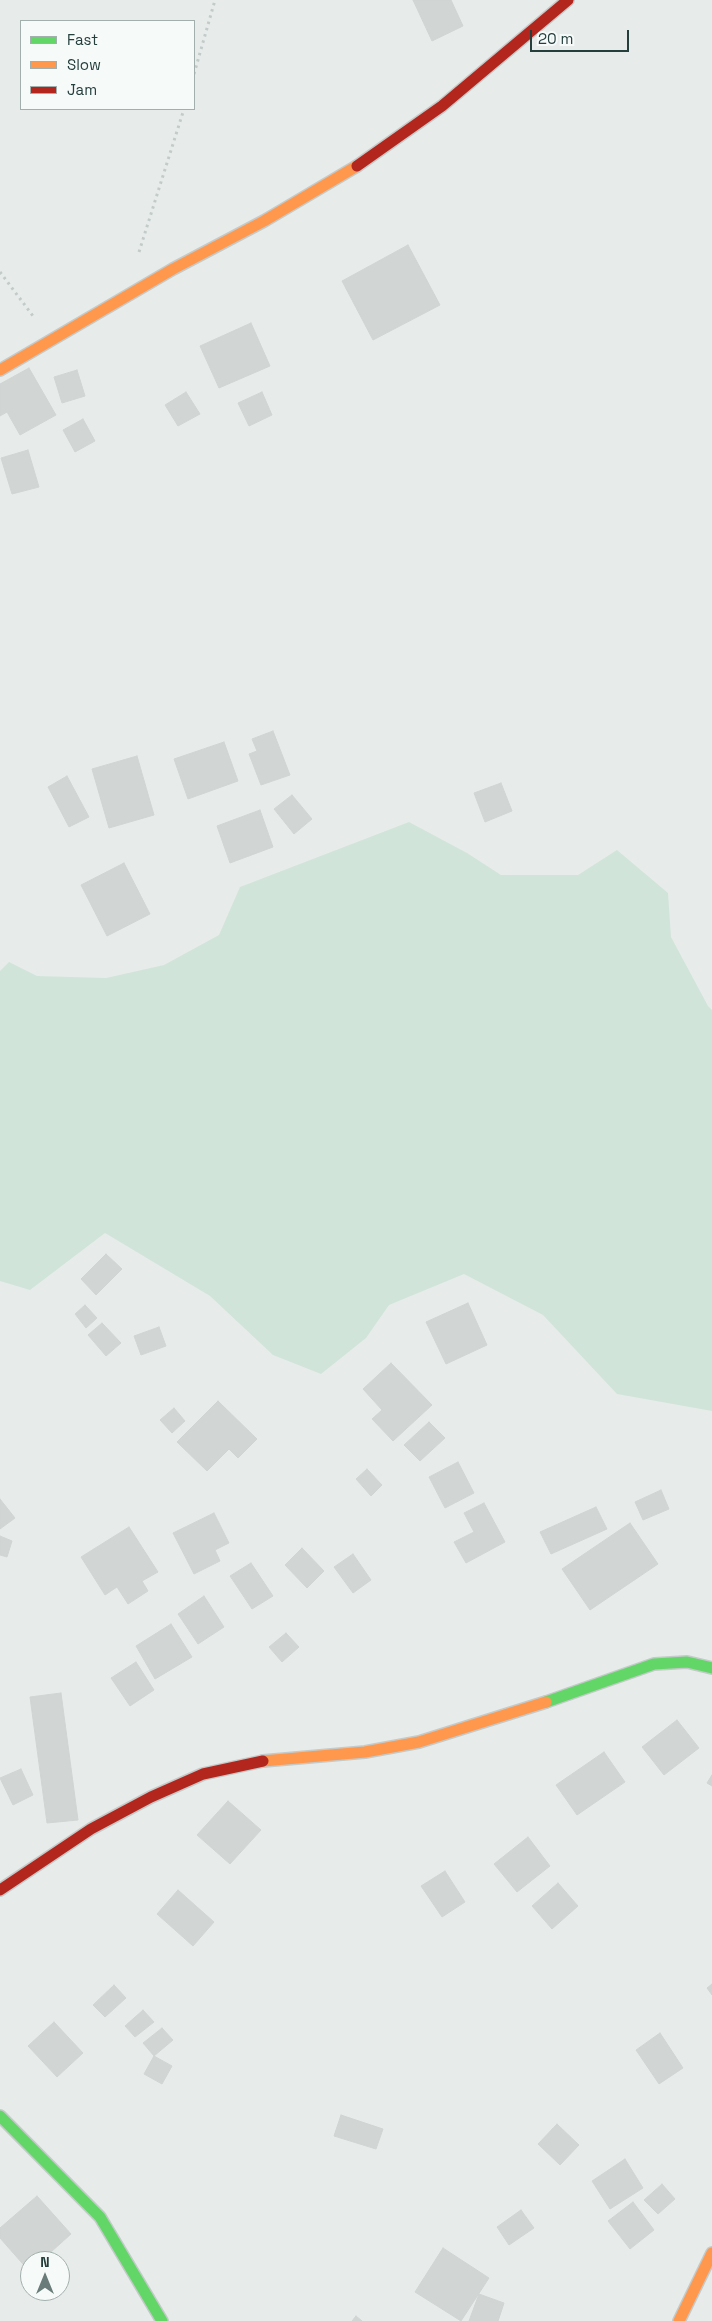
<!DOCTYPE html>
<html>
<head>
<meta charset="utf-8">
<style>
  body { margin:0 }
  #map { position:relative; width:712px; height:2321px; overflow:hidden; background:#e7ecea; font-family:"Space Grotesk",sans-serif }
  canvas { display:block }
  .legend { position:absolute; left:20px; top:20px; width:175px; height:90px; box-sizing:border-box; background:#f6faf9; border:1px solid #a2afad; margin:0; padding:6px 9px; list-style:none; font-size:15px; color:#253f3c }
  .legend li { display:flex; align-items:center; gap:10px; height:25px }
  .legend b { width:25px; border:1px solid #a2afad }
  .north { position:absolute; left:20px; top:2251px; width:50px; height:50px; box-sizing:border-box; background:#f6faf9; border:1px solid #a2afad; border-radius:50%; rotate:0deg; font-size:14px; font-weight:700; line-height:20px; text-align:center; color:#253f3c }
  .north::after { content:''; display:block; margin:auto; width:18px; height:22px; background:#697c79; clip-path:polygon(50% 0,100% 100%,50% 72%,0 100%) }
  .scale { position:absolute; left:530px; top:30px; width:99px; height:22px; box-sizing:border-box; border:2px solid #253f3c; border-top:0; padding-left:6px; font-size:15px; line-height:18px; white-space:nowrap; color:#253f3c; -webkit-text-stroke:4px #f6faf9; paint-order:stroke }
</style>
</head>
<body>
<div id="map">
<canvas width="712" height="2321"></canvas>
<ul class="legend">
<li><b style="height:6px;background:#63d668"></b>Fast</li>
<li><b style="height:6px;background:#ff974d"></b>Slow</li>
<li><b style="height:6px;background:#b3261e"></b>Jam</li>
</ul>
<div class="north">N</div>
<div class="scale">20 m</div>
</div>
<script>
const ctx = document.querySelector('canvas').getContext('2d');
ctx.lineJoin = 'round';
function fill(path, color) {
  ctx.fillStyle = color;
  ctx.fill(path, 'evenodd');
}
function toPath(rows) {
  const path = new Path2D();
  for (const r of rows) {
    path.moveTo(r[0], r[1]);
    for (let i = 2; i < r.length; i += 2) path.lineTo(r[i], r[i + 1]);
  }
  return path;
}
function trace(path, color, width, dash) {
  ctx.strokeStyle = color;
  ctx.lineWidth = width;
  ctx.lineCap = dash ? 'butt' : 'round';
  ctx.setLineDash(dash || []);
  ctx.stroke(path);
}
fill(toPath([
  [409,822,467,853,501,875,578,875,617,850,668,893,671,937,708,1006,712,1010,712,1411,617,1394,543,1315,464,1274,389,1305,366,1338,321,1374,273,1355,210,1296,105,1233,30,1290,0,1281,0,971,9,962,37,976,106,978,164,965,219,935,240,887]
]), '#d1e4da');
const building = toPath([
  [413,0,451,0,463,26,432,41,413,0],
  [408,245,440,305,373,340,342,281,408,245],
  [251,323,270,366,219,388,200,346,251,323],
  [29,368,56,415,20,435,7,412,0,416,0,384,29,368],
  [77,370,85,396,62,403,54,377,77,370],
  [186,392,200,414,178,426,165,405,186,392],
  [262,392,272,415,249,426,238,403,262,392],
  [83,419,95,441,75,452,63,430,83,419],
  [28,450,39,487,12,494,1,458,28,450],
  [273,731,290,775,261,785,249,754,257,751,252,739,273,731],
  [224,742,238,781,188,799,174,759,224,742],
  [137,756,154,815,109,828,92,769,137,756],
  [67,776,89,817,69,827,48,787,67,776],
  [501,783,512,811,485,822,474,793,501,783],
  [292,795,312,819,294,834,274,809,292,795],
  [260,810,273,847,230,863,217,826,260,810],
  [124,863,150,914,107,936,81,885,124,863],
  [106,1254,122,1269,96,1295,81,1279,106,1254],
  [468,1303,487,1345,446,1364,426,1322,468,1303],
  [85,1305,97,1318,86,1328,75,1314,85,1305],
  [102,1323,121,1343,106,1356,88,1335,102,1323],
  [159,1327,166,1346,141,1355,134,1336,159,1327],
  [391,1363,432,1405,393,1441,372,1419,382,1410,363,1389,391,1363],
  [218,1401,257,1439,238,1458,229,1449,207,1471,177,1442,218,1401],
  [174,1408,185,1421,172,1433,160,1420,174,1408],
  [429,1422,445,1438,420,1461,404,1445,429,1422],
  [458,1462,474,1493,445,1508,429,1477,458,1462],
  [367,1469,382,1485,371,1496,356,1479,367,1469],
  [661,1490,669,1509,643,1520,635,1502,661,1490],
  [0,1499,15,1518,0,1529,0,1499],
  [484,1503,505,1542,466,1563,454,1542,474,1532,464,1513,484,1503],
  [596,1507,607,1529,551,1554,540,1532,596,1507],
  [214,1513,229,1543,215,1550,220,1561,194,1574,173,1533,214,1513],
  [630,1523,658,1564,590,1610,562,1569,630,1523],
  [129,1527,158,1572,142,1581,148,1591,128,1604,117,1587,105,1595,81,1557,129,1527],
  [0,1536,12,1541,7,1557,0,1555,0,1536],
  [302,1548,324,1571,307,1588,285,1565,302,1548],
  [353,1554,371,1580,353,1593,334,1567,353,1554],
  [251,1563,273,1596,252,1609,230,1576,251,1563],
  [204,1596,224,1627,198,1644,178,1614,204,1596],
  [171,1624,192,1657,155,1679,136,1646,171,1624],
  [286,1633,299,1647,282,1662,269,1647,286,1633],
  [136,1662,154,1690,130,1706,111,1678,136,1662],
  [61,1693,78,1820,47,1823,30,1697,61,1693],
  [677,1720,699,1748,664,1775,642,1747,677,1720],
  [604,1752,625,1782,577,1815,556,1785,604,1752],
  [21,1769,33,1795,13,1805,0,1778,21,1769],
  [712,1775,712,1786,707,1783,712,1775],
  [228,1801,261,1830,230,1864,197,1835,228,1801],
  [528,1837,550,1866,517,1892,494,1864,528,1837],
  [445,1871,465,1902,442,1917,421,1886,445,1871],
  [558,1883,578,1906,552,1929,532,1906,558,1883],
  [178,1890,214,1922,193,1946,157,1914,178,1890],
  [712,1984,712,1995,707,1988,712,1984],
  [114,1985,126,1998,105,2017,93,2005,114,1985],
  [143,2010,154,2022,135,2037,125,2026,143,2010],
  [54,2022,83,2053,57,2077,28,2046,54,2022],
  [162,2028,173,2040,154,2056,143,2043,162,2028],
  [660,2033,683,2068,659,2084,636,2050,660,2033],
  [154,2056,172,2066,162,2084,144,2074,154,2056],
  [341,2115,383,2129,376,2149,334,2136,341,2115],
  [557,2124,579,2145,560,2165,538,2144,557,2124],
  [625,2159,643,2188,610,2209,592,2181,625,2159],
  [662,2184,675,2199,658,2214,644,2200,662,2184],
  [37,2196,71,2234,41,2261,30,2261,29,2271,0,2238,0,2228,37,2196],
  [633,2202,654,2230,630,2249,608,2221,633,2202],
  [521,2210,534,2228,509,2245,497,2227,521,2210],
  [443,2248,489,2278,461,2321,415,2292,443,2248],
  [479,2294,504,2303,498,2321,469,2321,479,2294],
  [356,2316,362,2321,352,2321,356,2316]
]);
fill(building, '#d1d5d4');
trace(building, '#d0d5d3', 1);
const fast = toPath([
  [546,1702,654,1664,687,1662,712,1668],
  [0,2116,100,2217,162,2321]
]);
const slow = toPath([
  [0,370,173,269,264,221,357,166],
  [263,1761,365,1752,419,1742,546,1702],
  [679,2321,712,2253]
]);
const jam = toPath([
  [357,166,442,106,568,0],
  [0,1890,91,1829,151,1797,203,1774,263,1761]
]);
trace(fast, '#c4cac9', 14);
trace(slow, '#c4cac9', 14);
trace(jam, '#c4cac9', 14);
trace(toPath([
  [194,74,215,0],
  [139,252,184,109],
  [0,272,33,316]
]), '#c2cbca', 3, [2.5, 4]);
trace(fast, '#63d668', 11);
trace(slow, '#ff974d', 11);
trace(jam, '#b3261e', 11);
</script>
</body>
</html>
